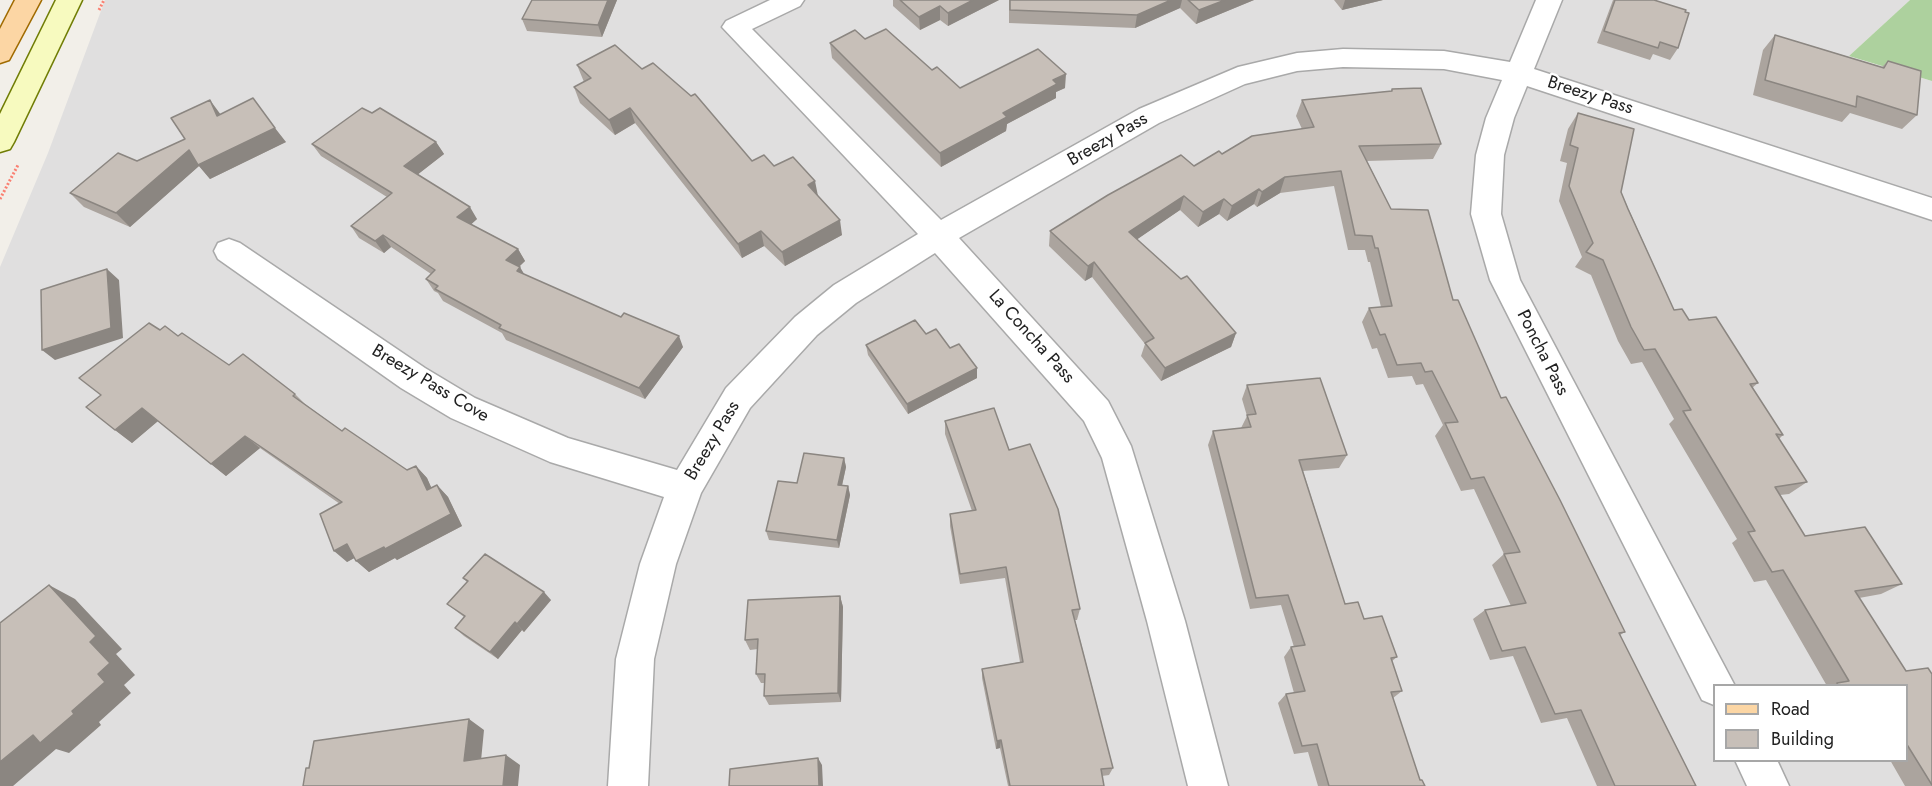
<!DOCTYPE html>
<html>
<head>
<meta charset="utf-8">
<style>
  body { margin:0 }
  #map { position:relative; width:1932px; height:786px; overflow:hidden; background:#f2efe9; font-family:Jost,sans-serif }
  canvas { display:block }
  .legend { position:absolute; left:1713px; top:684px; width:195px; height:78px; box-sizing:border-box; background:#fff; border:2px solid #a7a7a7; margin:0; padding:8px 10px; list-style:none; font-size:18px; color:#222 }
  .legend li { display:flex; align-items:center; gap:12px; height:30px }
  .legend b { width:30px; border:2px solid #a7a7a7 }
</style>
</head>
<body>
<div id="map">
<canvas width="1932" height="786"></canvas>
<ul class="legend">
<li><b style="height:8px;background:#fcd6a4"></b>Road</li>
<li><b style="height:16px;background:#c7bfb8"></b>Building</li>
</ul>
</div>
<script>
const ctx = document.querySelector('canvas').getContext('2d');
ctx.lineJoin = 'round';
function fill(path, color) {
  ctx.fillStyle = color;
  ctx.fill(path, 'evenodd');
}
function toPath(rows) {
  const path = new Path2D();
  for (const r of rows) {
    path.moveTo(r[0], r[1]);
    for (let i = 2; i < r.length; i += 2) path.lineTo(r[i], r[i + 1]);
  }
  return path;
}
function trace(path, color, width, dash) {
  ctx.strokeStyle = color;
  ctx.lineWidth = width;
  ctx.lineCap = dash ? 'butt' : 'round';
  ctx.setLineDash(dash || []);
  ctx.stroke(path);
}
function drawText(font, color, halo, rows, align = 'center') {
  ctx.font = font + ' Jost,sans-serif';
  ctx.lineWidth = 4.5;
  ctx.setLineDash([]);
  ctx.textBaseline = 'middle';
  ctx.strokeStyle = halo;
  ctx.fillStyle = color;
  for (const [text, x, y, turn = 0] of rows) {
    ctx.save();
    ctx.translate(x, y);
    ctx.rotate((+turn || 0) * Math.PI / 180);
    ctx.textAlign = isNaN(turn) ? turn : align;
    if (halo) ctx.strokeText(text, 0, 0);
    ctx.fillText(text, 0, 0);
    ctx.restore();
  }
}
fill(toPath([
  [105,0,1910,0,1849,56,1932,81,1932,786,0,786,0,267,48,153],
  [1714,686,1906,686,1906,760,1714,760]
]), '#e0dfdf');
fill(toPath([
  [1910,0,1932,0,1932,81,1849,56]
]), '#add19e');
const minor = toPath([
  [770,0,804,0,800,6,752,29,941,220,1139,109,1238,67,1297,53,1343,49,1444,51,1510,62,1536,0,1562,0,1534,69,1932,198,1932,220,1527,86,1514,118,1504,155,1501,214,1520,280,1735,686,1714,686,1714,705,1702,700,1490,280,1471,214,1476,155,1486,118,1502,80,1444,69,1343,67,1297,71,1245,84,1159,123,959,238,1108,401,1131,446,1185,621,1228,786,1188,786,1147,621,1102,458,1084,421,935,253,856,303,817,335,750,408,701,493,676,564,654,659,648,786,608,786,616,659,640,564,664,497,550,462,451,418,401,388,218,259,214,251,218,243,229,239,240,243,425,368,475,398,568,438,677,470,726,388,795,317,834,285,918,234,722,27,726,21,770,0],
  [1735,760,1777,760,1789,786,1747,786,1735,760]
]);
const secondary = toPath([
  [56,0,82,0,14,142,10,149,0,152,0,114,56,0]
]);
const primary = toPath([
  [15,0,41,0,9,60,0,63,0,29,15,0]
]);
trace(minor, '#a9a9a9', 3);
trace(secondary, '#707d05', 3);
trace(primary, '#a06b00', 3);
trace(toPath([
  [99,10,104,0],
  [0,199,18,165]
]), '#fa8072', 3, [2, 2]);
fill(minor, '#fff');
fill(secondary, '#f7fabf');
fill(primary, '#fcd6a4');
fill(toPath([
  [532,0,617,0,602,37,527,31,522,19],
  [893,0,999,0,948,26,940,20,920,30,893,6],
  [1009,0,1254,0,1196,24,1180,8,1135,28,1009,23],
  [1334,0,1383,0,1342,10],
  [1613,0,1654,0,1678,48,1670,60,1653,54,1650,60,1597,43],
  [1775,35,1882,67,1888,61,1917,115,1902,129,1850,113,1842,122,1753,95,1763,50],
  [865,39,932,70,960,88,1065,88,1056,92,1056,98,1007,124,1006,131,941,167,832,58,830,43],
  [577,65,642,69,752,161,774,166,818,196,842,235,785,266,764,246,742,258,635,123,615,135,580,103,574,87,584,82],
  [1392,89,1441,144,1433,159,1367,161,1391,209,1453,300,1501,398,1625,632,1620,635,1696,786,1597,786,1567,718,1541,723,1513,656,1490,660,1473,619,1485,610,1511,606,1492,565,1504,554,1474,489,1461,491,1435,436,1443,425,1423,384,1416,385,1412,376,1388,378,1377,348,1372,349,1362,322,1369,308,1381,307,1370,262,1368,262,1365,250,1348,250,1334,186,1280,193,1257,207,1254,204,1227,221,1219,214,1198,227,1180,210,1137,239,1236,333,1231,347,1161,381,1141,356,1145,344,1092,277,1085,281,1049,246,1050,231,1222,154,1302,129,1296,116,1302,100,1391,91],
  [372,113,436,142,444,154,418,174,477,219,471,224,518,249,525,261,519,267,524,274,683,347,645,399,506,340,502,333,443,301,438,293,434,291,426,279,431,274,391,247,384,253,359,238,351,226,387,197,321,156,312,144],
  [1578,113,1621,192,1674,310,1689,320,1758,383,1752,388,1783,435,1779,439,1807,482,1789,494,1780,495,1805,536,1902,584,1881,594,1859,598,1906,671,1932,674,1932,786,1905,786,1890,760,1906,760,1906,686,1827,686,1766,580,1754,582,1732,543,1737,539,1669,424,1674,419,1642,362,1631,364,1618,341,1591,275,1575,267,1582,257,1559,201,1567,163,1560,161,1568,129],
  [221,114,286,142,210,179,199,166,130,227,84,207,70,193,185,139],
  [160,330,178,336,229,365,295,394,305,404,342,431,407,470,416,466,427,478,431,488,437,485,448,497,462,526,397,560,395,558,369,572,354,558,347,562,340,504,260,448,226,476,158,421,132,443,115,430,101,395],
  [926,334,977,368,977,378,908,414,868,355,866,345],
  [1247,385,1347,455,1339,468,1303,471,1345,604,1364,619,1397,657,1392,661,1402,691,1393,698,1420,780,1425,786,1318,786,1308,752,1294,754,1278,703,1286,694,1294,693,1284,657,1291,647,1294,647,1281,605,1250,609,1208,445,1213,431,1241,428,1247,416,1242,399],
  [945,421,1009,450,1080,609,1077,620,1075,620,1113,768,1109,775,1102,776,1104,786,1008,786,1000,748,996,749,982,678,982,669,1020,662,1005,578,960,584,950,526,950,514,972,511,945,434],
  [844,458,846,467,842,486,848,486,850,495,839,548,769,540,766,531,797,483],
  [463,578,551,600,524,632,522,630,498,659,464,636,455,628,464,617,447,604,467,582],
  [840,596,843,607,841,702,769,705,764,696,765,683,761,683,756,674,758,649,750,650,745,640]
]), '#aba49e');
fill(toPath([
  [608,0,617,0,602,37,598,25],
  [973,0,999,0,948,26,948,13],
  [1171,0,1182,0,1180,8,1135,28,1137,15],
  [1225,0,1254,0,1196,24,1199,10],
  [1345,0,1383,0,1342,10],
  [940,6,940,20,920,30,919,17],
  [1066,74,1065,88,1056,92,1056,98,1007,124,1006,131,941,167,940,153,1053,80],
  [210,100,221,115,217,116],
  [630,108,635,123,615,135,609,120],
  [275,128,286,142,210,179,199,166,130,227,116,213,189,150],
  [436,142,444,154,412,179,404,166],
  [1285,177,1280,193,1257,207,1262,192],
  [815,181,818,196,808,185],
  [1259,189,1254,204,1227,221,1232,206],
  [1184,196,1180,210,1126,247,1129,232],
  [1224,199,1219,214,1198,227,1203,212],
  [470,207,477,219,465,230,457,217],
  [840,220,842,235,785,266,782,252],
  [761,231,764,246,742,258,738,244],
  [383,235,391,247,384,253,375,241],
  [518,249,525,261,513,272,506,260],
  [1094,262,1092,277,1085,281,1088,266],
  [520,267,527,279,517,271],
  [107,269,119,280,123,338,55,360,42,350],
  [1236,333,1231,347,1161,381,1165,368],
  [679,336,683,347,645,399,639,388],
  [977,368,977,378,908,414,907,404],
  [142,408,158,421,132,443,115,430],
  [245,436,260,448,226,476,211,464],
  [844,458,846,467,840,494,838,485],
  [416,466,427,478,438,502,427,490],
  [437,485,448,497,462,526,397,560,395,558,369,572,356,561],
  [848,486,850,495,839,548,837,540],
  [347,544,360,555,347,562,334,551],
  [49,585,75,599,122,649,116,654,135,675,124,685,131,693,99,722,101,725,69,753,56,749,13,786,0,786,0,762,33,735,72,711,98,674],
  [544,592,551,600,524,632,517,624],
  [840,596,843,607,841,702,838,693],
  [515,622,522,630,498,659,490,652],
  [469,719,484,730,480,771,464,761],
  [1001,740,1000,748,996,749,997,741],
  [506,755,520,765,518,786,503,786],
  [818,758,822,765,823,786,819,786]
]), '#8b8681');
const building = toPath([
  [532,0,608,0,598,25,522,19,532,0],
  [900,0,973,0,948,13,940,6,919,17,900,0],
  [1010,0,1171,0,1137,15,1010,10,1010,0],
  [1188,0,1225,0,1199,10,1188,0],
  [1615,0,1654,0,1686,10,1685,12,1689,13,1678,48,1660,42,1658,48,1604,31,1615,0],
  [886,29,932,70,937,67,960,88,1038,49,1066,74,1053,80,1057,84,1003,113,1007,117,940,153,830,43,855,30,865,39,886,29],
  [1775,35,1884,68,1888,61,1921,71,1917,115,1857,96,1856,107,1765,80,1775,35],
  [615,45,642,69,653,63,691,96,695,94,752,161,764,155,774,166,793,157,815,181,808,185,840,220,782,252,761,231,738,244,630,108,609,120,574,87,591,78,577,65,615,45],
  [1421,88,1441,144,1359,146,1391,209,1428,210,1453,300,1458,300,1501,398,1506,397,1560,500,1625,632,1619,633,1696,786,1615,786,1581,710,1555,714,1525,647,1502,651,1485,610,1526,603,1504,554,1520,552,1484,477,1471,479,1445,423,1458,422,1432,371,1425,372,1421,363,1397,365,1385,334,1380,335,1369,308,1392,306,1378,248,1375,248,1372,236,1355,235,1341,171,1285,177,1262,192,1259,189,1232,206,1224,199,1203,212,1184,196,1129,232,1181,279,1187,276,1236,333,1165,368,1145,343,1154,338,1094,262,1088,266,1050,231,1108,195,1181,155,1194,166,1219,151,1222,154,1252,136,1314,127,1302,100,1392,91,1392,89,1421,88],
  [253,98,275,128,198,165,189,150,116,213,70,193,118,153,137,161,185,139,171,118,210,100,217,116,253,98],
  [362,108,372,113,380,108,436,142,404,166,470,207,457,217,518,249,506,260,520,267,517,271,621,317,624,313,679,336,639,388,499,328,501,325,435,289,438,286,426,279,435,270,383,235,375,241,351,226,392,193,312,144,362,108],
  [1578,113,1634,129,1621,192,1628,209,1674,310,1682,309,1689,320,1716,317,1758,383,1750,384,1783,435,1776,434,1807,482,1775,487,1805,536,1865,527,1902,584,1855,591,1906,671,1928,668,1932,674,1932,785,1906,743,1906,686,1838,686,1837,683,1849,681,1783,570,1772,572,1748,532,1755,531,1683,411,1691,410,1655,349,1644,350,1631,327,1603,260,1586,252,1593,243,1569,186,1578,148,1570,145,1578,113],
  [107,269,111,328,42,350,41,290,107,269],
  [915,320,926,334,936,329,950,348,959,344,977,368,907,404,866,345,915,320],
  [149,323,160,330,165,326,178,336,182,333,229,365,243,354,295,394,293,396,342,431,345,428,407,470,416,466,427,490,437,485,451,514,385,549,384,547,356,561,347,544,334,551,320,514,342,502,245,436,211,464,142,408,115,430,86,407,101,395,79,378,149,323],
  [1320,378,1347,455,1299,460,1345,604,1358,602,1364,619,1382,616,1397,657,1391,658,1402,691,1391,692,1420,780,1422,780,1425,786,1329,786,1317,744,1302,746,1286,694,1305,691,1291,647,1305,645,1288,595,1256,598,1213,431,1251,427,1247,415,1256,414,1247,385,1320,378],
  [994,408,1009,450,1030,444,1058,509,1080,609,1072,610,1113,768,1101,769,1104,786,1010,786,1001,740,997,741,982,669,1023,662,1006,567,960,574,950,514,976,510,945,421,994,408],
  [804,453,844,458,838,485,848,486,837,540,766,531,778,481,797,483,804,453],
  [485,554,544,592,517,624,515,622,490,652,455,628,465,616,447,604,468,581,463,578,485,554],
  [49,585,96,636,90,642,110,663,98,674,105,682,72,711,74,714,40,743,33,735,0,762,0,623,49,585],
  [840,596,838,693,764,696,765,674,756,674,758,639,745,640,748,600,840,596],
  [469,719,464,761,506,755,503,786,303,786,306,768,309,768,314,741,469,719],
  [818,758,819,786,729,786,730,769,818,758]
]);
fill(building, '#c7bfb8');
trace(building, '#8b8681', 1.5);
drawText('18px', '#222', '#fff', [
  ["Breezy Pass",1590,96,18],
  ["Breezy Pass",1108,140,-30],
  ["La Concha Pass",1031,337,48],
  ["Poncha Pass",1542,353,63],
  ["Breezy Pass Cove",430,384,31],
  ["Breezy Pass",713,441,-59]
]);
</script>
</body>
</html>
